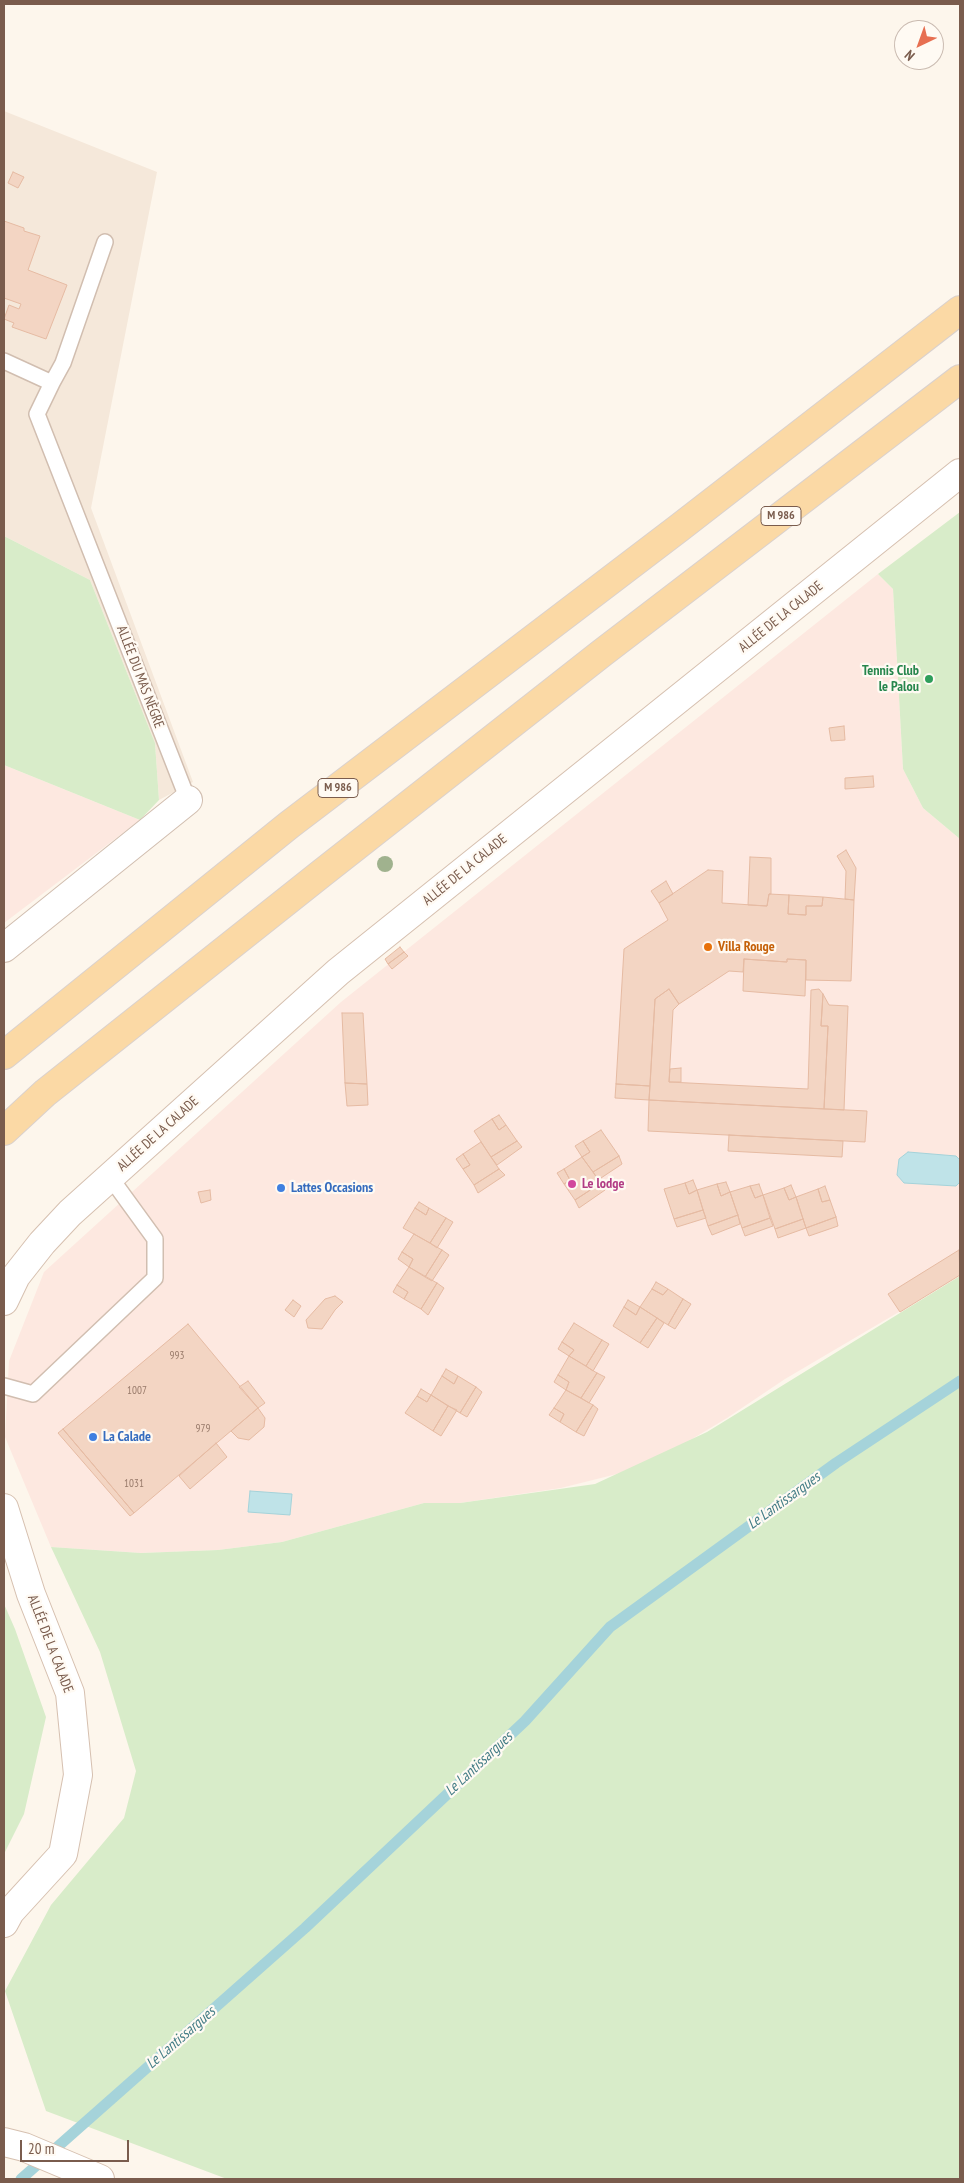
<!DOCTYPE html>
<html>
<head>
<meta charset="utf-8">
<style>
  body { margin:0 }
  #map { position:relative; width:964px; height:2183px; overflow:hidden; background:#fdf6ec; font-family:"PT Sans Narrow",sans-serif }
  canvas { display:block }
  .frame { position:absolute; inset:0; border:5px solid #7a5c4d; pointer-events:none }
  .north { position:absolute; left:894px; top:20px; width:50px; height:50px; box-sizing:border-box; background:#fffaf3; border:1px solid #cabbb1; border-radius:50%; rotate:222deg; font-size:14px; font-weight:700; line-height:20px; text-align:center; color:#7a5c4d }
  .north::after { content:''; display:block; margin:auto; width:18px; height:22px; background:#e76f51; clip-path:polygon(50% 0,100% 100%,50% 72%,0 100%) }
  .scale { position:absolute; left:20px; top:2140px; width:109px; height:22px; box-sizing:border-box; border:2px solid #7a5c4d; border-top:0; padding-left:6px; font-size:15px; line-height:18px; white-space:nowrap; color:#7a5c4d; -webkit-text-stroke:4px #fffaf3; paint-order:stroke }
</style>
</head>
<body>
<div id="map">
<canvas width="964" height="2183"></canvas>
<div class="frame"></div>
<div class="north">N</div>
<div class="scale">20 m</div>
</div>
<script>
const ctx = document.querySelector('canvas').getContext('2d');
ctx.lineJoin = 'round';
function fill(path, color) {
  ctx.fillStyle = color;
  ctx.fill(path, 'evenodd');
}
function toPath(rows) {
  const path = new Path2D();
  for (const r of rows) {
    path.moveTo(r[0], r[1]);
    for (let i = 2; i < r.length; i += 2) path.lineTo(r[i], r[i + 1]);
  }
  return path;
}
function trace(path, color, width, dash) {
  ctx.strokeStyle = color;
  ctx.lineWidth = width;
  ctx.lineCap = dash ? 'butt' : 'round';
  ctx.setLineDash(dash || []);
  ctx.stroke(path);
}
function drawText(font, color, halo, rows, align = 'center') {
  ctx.font = font + ' "PT Sans Narrow",sans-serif';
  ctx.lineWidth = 4.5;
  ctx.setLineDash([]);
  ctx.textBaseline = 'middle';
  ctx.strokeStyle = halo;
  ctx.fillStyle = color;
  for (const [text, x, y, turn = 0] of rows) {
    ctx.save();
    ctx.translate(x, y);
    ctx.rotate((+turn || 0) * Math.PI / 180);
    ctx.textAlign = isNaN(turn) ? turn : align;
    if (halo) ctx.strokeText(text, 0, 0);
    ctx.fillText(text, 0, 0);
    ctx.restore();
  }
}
fill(toPath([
  [4,111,157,172,91,508,193,782,159,800,155,743,90,580,4,536]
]), '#f5e8da');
fill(toPath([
  [878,574,893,589,903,769,923,808,960,839,960,1276,785,1379,727,1418,667,1454,625,1472,561,1488,460,1503,424,1503,282,1542,218,1550,141,1553,51,1547,5,1437,9,1361,44,1272,341,1002],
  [4,765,140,820,4,923]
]), '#fde8e0');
fill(toPath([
  [960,512,960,839,923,808,903,769,893,589,878,574],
  [4,536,90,580,155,743,159,800,140,820,4,765],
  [960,1276,960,2179,227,2179,46,2111,5,1991,51,1905,124,1818,136,1771,100,1652,51,1547,141,1553,218,1550,282,1542,424,1503,460,1503,595,1484,707,1432],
  [4,1604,15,1629,46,1717,24,1814,4,1854]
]), '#d8ecc9');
const water = toPath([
  [908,1152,956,1156,960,1160,960,1182,956,1186,904,1183,897,1175,899,1159,908,1152],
  [250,1491,292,1494,290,1515,248,1512,250,1491]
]);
fill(water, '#bfe3e8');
trace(water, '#a5d3da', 1);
trace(toPath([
  [21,2179,305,1928,525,1721,610,1627,836,1463,960,1381]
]), '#a5d3da', 11);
const building = toPath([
  [13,172,24,177,18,188,8,183,13,172],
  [4,221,24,228,24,231,40,236,28,270,67,285,46,339,12,327,14,323,4,319,9,305,19,309,21,304,4,298,4,221],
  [844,726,845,740,831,741,829,728,844,726],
  [873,776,874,787,845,789,845,778,873,776],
  [846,850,856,868,854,900,845,899,846,871,837,856,846,850],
  [750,857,771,858,771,894,769,894,767,906,748,905,750,857],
  [708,870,723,871,722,903,767,906,769,894,789,895,788,914,806,915,806,906,822,906,823,897,854,900,851,981,806,980,806,960,787,959,787,962,744,959,743,972,729,971,679,1004,669,989,655,999,650,1086,616,1084,624,949,668,920,659,903,708,870],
  [666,881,673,894,659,903,651,891,666,881],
  [789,895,823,897,822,906,806,906,806,915,788,914,789,895],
  [400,947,404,952,388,964,385,959,400,947],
  [404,952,408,956,392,969,388,964,404,952],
  [744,959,787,962,787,959,806,960,805,996,743,991,744,959],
  [669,989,679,1004,673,1010,669,1082,808,1089,811,990,819,989,823,994,821,1026,828,1026,824,1109,649,1100,655,999,669,989],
  [823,994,829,1005,848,1006,844,1110,824,1109,828,1026,821,1026,823,994],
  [342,1013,363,1013,367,1084,345,1083,342,1013],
  [681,1068,681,1082,669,1082,670,1069,681,1068],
  [345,1083,367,1084,368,1105,347,1106,345,1083],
  [616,1084,650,1086,649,1100,615,1098,616,1084],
  [649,1100,867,1111,865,1142,648,1131,649,1100],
  [499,1115,506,1125,499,1130,492,1119,499,1115],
  [492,1119,499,1130,506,1125,517,1141,491,1157,474,1131,492,1119],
  [601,1130,619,1156,593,1172,582,1157,590,1152,583,1141,601,1130],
  [729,1135,843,1141,842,1157,728,1151,729,1135],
  [517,1141,522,1147,497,1165,491,1157,517,1141],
  [583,1141,590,1152,582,1157,575,1146,583,1141],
  [481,1142,499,1169,474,1185,463,1169,470,1165,463,1154,481,1142],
  [463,1154,470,1165,463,1169,456,1159,463,1154],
  [619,1156,622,1164,598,1180,593,1172,619,1156],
  [582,1157,601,1183,575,1200,564,1184,570,1180,564,1169,582,1157],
  [499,1169,505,1175,478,1193,474,1185,499,1169],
  [564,1169,570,1180,564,1184,557,1173,564,1169],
  [693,1180,697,1190,689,1194,685,1183,693,1180],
  [726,1182,730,1192,721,1196,717,1184,726,1182],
  [601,1183,605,1190,579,1208,575,1200,601,1183],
  [685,1183,689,1194,697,1190,703,1210,674,1219,664,1189,685,1183],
  [717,1184,721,1196,730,1192,738,1215,708,1226,697,1190,717,1184],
  [759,1184,763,1195,755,1198,750,1186,759,1184],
  [791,1185,796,1197,789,1200,784,1188,791,1185],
  [750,1186,755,1198,763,1195,770,1218,742,1228,730,1192,750,1186],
  [825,1186,830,1200,822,1202,818,1189,825,1186],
  [784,1188,789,1200,796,1197,803,1219,775,1229,763,1195,784,1188],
  [818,1189,822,1202,830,1200,836,1217,806,1228,796,1197,818,1189],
  [210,1190,211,1200,201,1203,198,1192,210,1190],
  [419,1202,429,1208,426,1215,415,1208,419,1202],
  [415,1208,426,1215,429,1208,446,1218,430,1243,403,1228,415,1208],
  [703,1210,706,1218,677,1227,674,1219,703,1210],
  [738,1215,740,1224,712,1235,708,1226,738,1215],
  [836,1217,838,1226,809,1236,806,1228,836,1217],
  [446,1218,453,1222,437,1248,430,1243,446,1218],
  [770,1218,773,1226,745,1236,742,1228,770,1218],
  [803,1219,806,1228,778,1238,775,1229,803,1219],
  [414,1234,442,1250,425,1277,409,1267,413,1259,402,1252,414,1234],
  [442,1250,449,1255,432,1281,425,1277,442,1250],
  [959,1250,960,1275,900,1312,888,1294,959,1250],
  [402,1252,413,1259,409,1267,398,1259,402,1252],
  [409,1267,437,1283,421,1309,404,1299,408,1292,397,1285,409,1267],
  [656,1282,668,1289,663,1295,652,1289,656,1282],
  [437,1283,444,1288,428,1315,421,1309,437,1283],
  [397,1285,408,1292,404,1299,393,1292,397,1285],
  [652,1289,663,1295,668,1289,683,1299,668,1325,640,1307,652,1289],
  [335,1296,343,1302,335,1310,322,1329,308,1328,306,1320,325,1299,335,1296],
  [683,1299,691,1304,675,1329,668,1325,683,1299],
  [293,1300,301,1306,294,1317,285,1310,293,1300],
  [628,1300,640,1307,636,1315,624,1307,628,1300],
  [624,1307,636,1315,640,1307,657,1318,640,1343,613,1326,624,1307],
  [657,1318,664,1323,648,1348,640,1343,657,1318],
  [574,1323,602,1340,586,1366,569,1356,574,1350,562,1342,574,1323],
  [188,1324,258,1408,134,1513,63,1429,188,1324],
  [602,1340,609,1344,593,1371,586,1366,602,1340],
  [562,1342,574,1350,569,1356,558,1349,562,1342],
  [569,1356,597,1373,581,1398,566,1390,569,1382,558,1375,569,1356],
  [446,1369,458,1376,454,1384,442,1376,446,1369],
  [597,1373,605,1377,589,1403,581,1398,597,1373],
  [558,1375,569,1382,566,1390,554,1382,558,1375],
  [442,1376,454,1384,458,1376,476,1387,460,1413,431,1395,442,1376],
  [248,1381,265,1403,258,1408,239,1387,248,1381],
  [476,1387,482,1392,467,1417,460,1413,476,1387],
  [421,1389,431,1395,427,1402,417,1396,421,1389],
  [566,1390,593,1405,576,1432,560,1422,564,1414,554,1408,566,1390],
  [431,1395,448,1406,433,1431,405,1413,417,1396,427,1402,431,1395],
  [593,1405,598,1409,584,1436,576,1432,593,1405],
  [448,1406,457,1410,441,1436,433,1431,448,1406],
  [258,1408,265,1418,264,1427,249,1440,238,1438,231,1431,258,1408],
  [554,1408,564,1414,560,1422,549,1415,554,1408],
  [63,1429,134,1513,130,1516,58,1433,63,1429],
  [216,1443,227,1457,190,1489,179,1476,216,1443]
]);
fill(building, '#f3d5c3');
trace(building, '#e6bba3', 1);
const lane = toPath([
  [4,361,52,383,37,414,188,800],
  [52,383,63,363,105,242],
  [4,1386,33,1394,155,1278,155,1239,110,1177]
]);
const street = toPath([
  [4,948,188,800]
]);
const secondary = toPath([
  [4,1301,16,1276,42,1243,70,1213,338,972,960,473],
  [4,1508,31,1594,70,1693,78,1775,63,1854,10,1912,4,1923],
  [4,2142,24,2147,100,2179]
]);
const primary = toPath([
  [4,1055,289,825,679,528,960,310],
  [4,1131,45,1093,322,873,602,653,960,379]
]);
trace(lane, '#d1beb0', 18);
trace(street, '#d1beb0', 30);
trace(secondary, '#d6c0b0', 30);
trace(primary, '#dad1cd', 30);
trace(lane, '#fff', 15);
trace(street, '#fff', 28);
trace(secondary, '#fff', 28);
trace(primary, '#fbd9a5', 28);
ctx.fillStyle = '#a0b28e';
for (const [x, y] of [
  [385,864]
]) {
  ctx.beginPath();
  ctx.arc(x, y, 8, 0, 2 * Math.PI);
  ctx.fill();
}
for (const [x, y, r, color] of [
  [929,679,5,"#2e9e5b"],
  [708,947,5,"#e8710a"],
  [572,1184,5,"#d1479c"],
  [281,1188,5,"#3f7fe0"],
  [93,1437,5,"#3f7fe0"]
]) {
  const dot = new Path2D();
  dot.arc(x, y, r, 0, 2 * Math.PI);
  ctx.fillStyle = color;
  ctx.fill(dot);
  trace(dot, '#fffaf3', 2);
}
drawText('11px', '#987a6a', null, [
  ["993",177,1356],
  ["1007",137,1391],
  ["979",203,1429],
  ["1031",134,1484]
]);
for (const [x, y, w] of [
  [781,516,40],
  [338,788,40]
]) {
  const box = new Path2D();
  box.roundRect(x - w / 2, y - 9.5, w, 19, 4);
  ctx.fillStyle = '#fffaf3';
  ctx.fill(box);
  trace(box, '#7a5c4d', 1);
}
drawText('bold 12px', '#7a5c4d', null, [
  ["M 986",781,516],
  ["M 986",338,788]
]);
drawText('14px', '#7a5c4d', '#fffaf3', [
  ["ALLÉE DE LA CALADE",781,617,-39],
  ["ALLÉE DU MAS NÈGRE",140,677,69],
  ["ALLÉE DE LA CALADE",465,870,-39],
  ["ALLÉE DE LA CALADE",158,1134,-42],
  ["ALLÉE DE LA CALADE",50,1644,69]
]);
drawText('bold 14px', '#27864d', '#fffaf3', [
  ["Tennis Club",919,671],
  ["le Palou",919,687]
], 'right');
drawText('bold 14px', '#c56008', '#fffaf3', [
  ["Villa Rouge",718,947]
], 'left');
drawText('bold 14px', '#b23c85', '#fffaf3', [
  ["Le lodge",582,1184]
], 'left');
drawText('bold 14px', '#366cbe', '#fffaf3', [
  ["Lattes Occasions",291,1188],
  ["La Calade",103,1437]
], 'left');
drawText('italic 15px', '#437c86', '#fffaf3', [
  ["Le Lantissargues",784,1501,-36],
  ["Le Lantissargues",479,1764,-43],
  ["Le Lantissargues",181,2038,-41]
]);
</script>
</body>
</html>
